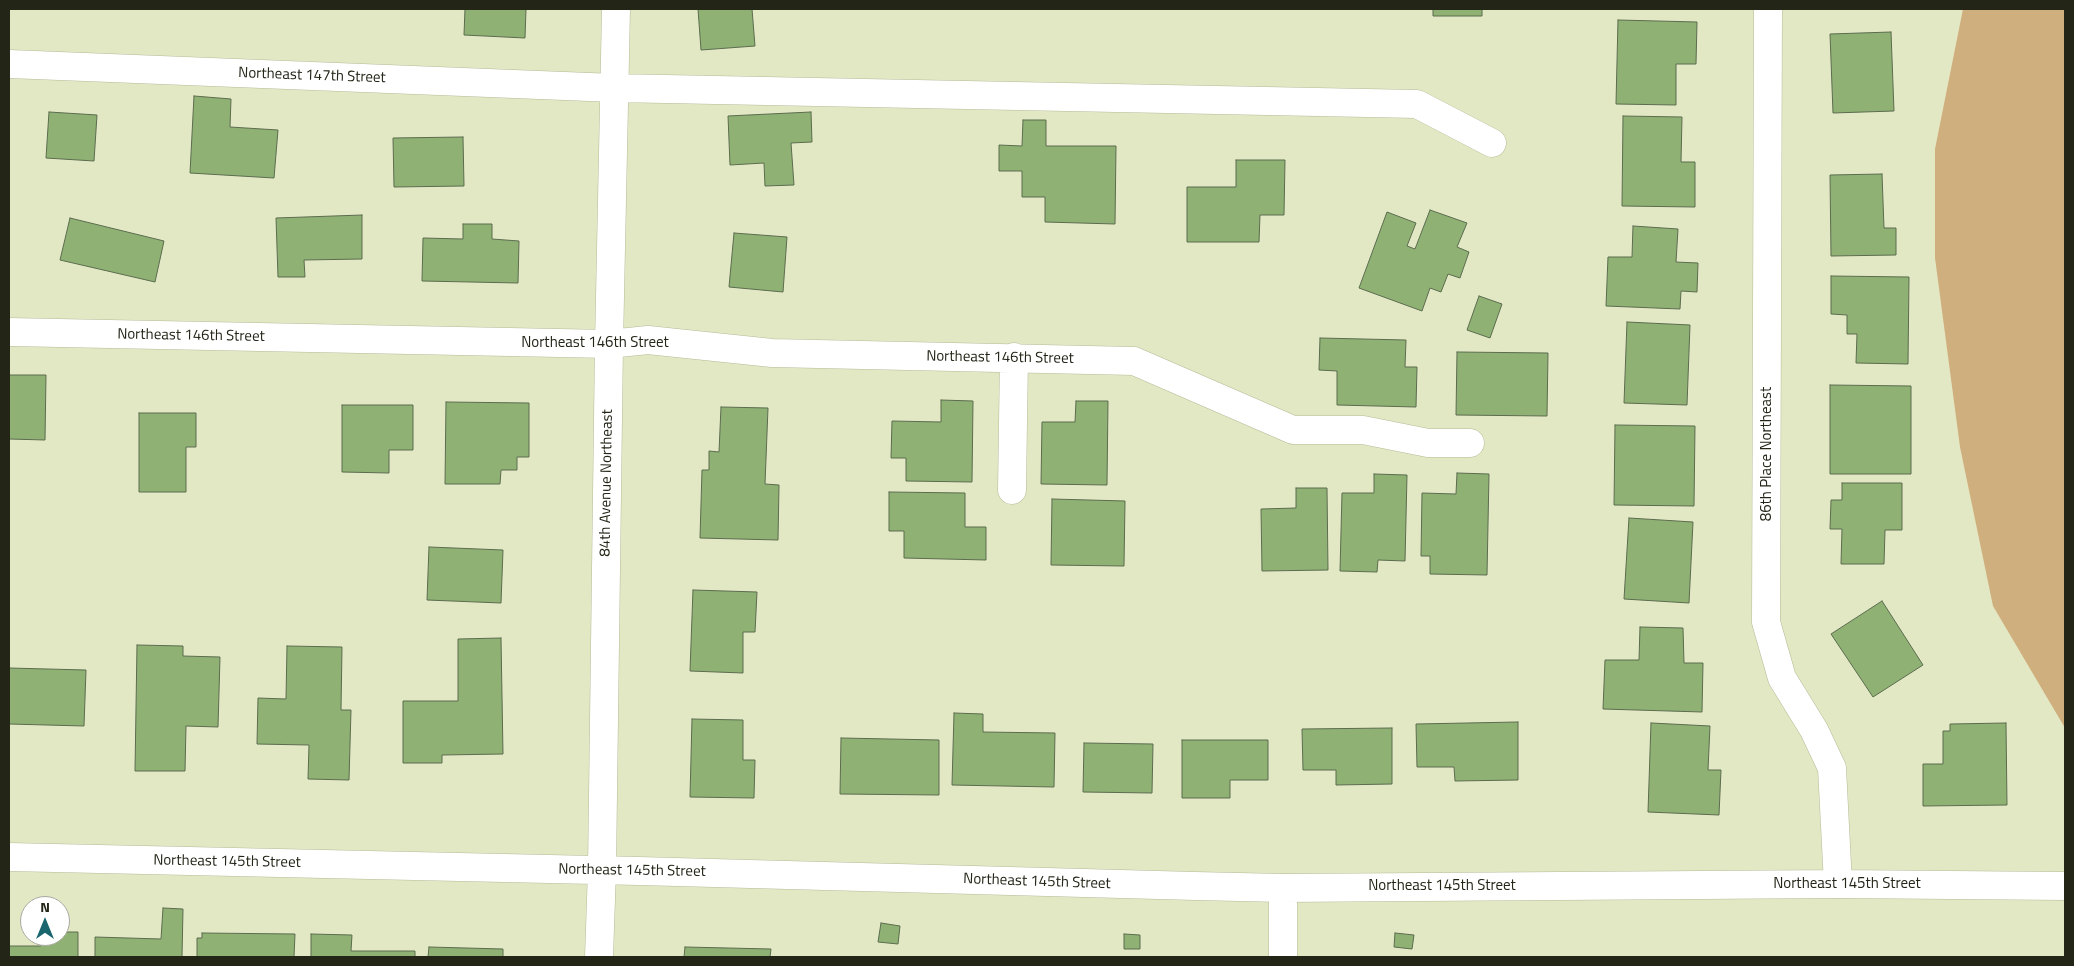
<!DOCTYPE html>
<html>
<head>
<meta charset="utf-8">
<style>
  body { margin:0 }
  #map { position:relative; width:2074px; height:966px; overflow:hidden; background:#e3e8c4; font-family:"Titillium Web",sans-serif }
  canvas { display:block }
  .frame { position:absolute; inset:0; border:10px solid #232517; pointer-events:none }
  .north { position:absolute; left:20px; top:896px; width:50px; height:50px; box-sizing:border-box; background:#fff; border:1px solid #a7a8a2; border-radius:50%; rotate:0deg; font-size:14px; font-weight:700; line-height:20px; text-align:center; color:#232517 }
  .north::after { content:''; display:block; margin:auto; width:18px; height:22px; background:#1a666e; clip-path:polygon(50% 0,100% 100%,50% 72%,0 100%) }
</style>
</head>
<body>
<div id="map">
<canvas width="2074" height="966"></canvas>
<div class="frame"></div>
<div class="north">N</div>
</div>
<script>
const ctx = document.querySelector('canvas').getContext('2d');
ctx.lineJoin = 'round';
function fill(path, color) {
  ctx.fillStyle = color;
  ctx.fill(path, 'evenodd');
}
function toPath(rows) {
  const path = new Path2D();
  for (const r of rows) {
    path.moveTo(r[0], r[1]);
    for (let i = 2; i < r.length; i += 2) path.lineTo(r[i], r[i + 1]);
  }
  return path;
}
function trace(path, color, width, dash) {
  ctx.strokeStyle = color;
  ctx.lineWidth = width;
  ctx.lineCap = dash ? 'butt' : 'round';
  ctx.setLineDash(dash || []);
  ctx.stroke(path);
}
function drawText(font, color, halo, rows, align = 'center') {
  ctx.font = font + ' "Titillium Web",sans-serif';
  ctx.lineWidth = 4;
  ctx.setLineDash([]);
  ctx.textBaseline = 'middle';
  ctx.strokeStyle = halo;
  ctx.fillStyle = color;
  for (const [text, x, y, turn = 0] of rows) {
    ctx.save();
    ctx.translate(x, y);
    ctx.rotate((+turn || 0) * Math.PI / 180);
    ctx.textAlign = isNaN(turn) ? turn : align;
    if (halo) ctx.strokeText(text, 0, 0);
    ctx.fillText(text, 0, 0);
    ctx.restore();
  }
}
fill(toPath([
  [1963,9,2065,9,2065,728,1993,606,1960,447,1935,258,1935,149]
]), '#d0af7e');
const building = toPath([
  [465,9,526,9,525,38,464,35,465,9],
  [698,9,752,9,755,46,701,50,698,9],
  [1433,9,1482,9,1482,16,1433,16,1433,9],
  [1618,20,1697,22,1696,64,1676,64,1676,105,1616,104,1618,20],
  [1891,32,1894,111,1833,113,1830,34,1891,32],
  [194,96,231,99,230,127,278,130,274,178,190,173,194,96],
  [49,112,97,115,94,161,46,158,49,112],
  [811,112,812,142,791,143,794,185,765,186,764,163,730,165,728,116,811,112],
  [1623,116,1682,117,1681,162,1695,162,1695,207,1622,206,1623,116],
  [1023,120,1046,120,1046,146,1116,146,1115,224,1045,222,1045,197,1022,197,1022,171,999,171,999,145,1022,146,1023,120],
  [463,137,464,186,394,187,393,138,463,137],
  [1236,160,1285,160,1284,215,1260,215,1259,242,1187,242,1187,187,1236,187,1236,160],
  [1882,174,1884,228,1896,228,1896,255,1831,256,1830,175,1882,174],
  [1430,210,1467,223,1457,247,1469,252,1460,278,1448,274,1441,292,1430,288,1422,311,1359,288,1387,212,1416,223,1407,246,1415,249,1430,210],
  [362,215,362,259,304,260,305,277,278,277,276,218,362,215],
  [70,218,164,241,155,282,60,260,70,218],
  [463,224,492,224,492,239,519,241,518,283,422,281,423,238,463,239,463,224],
  [1633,226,1678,229,1676,262,1698,263,1697,292,1681,291,1680,309,1606,306,1608,257,1632,257,1633,226],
  [734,233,787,237,783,292,729,287,734,233],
  [1831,276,1909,277,1908,364,1856,363,1857,334,1847,334,1847,315,1831,314,1831,276],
  [1479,296,1502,304,1490,338,1467,330,1479,296],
  [1627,322,1690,325,1687,405,1624,403,1627,322],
  [1320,338,1406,340,1405,367,1417,367,1416,407,1337,405,1337,371,1319,370,1320,338],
  [1457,352,1548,353,1547,416,1456,415,1457,352],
  [9,375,46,375,45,440,9,439,9,375],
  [1830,385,1911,386,1911,474,1830,474,1830,385],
  [941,400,973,401,972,482,906,481,906,458,891,458,892,421,941,422,941,400],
  [1076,401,1108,401,1107,485,1041,484,1042,422,1075,422,1076,401],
  [446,402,529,403,529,457,517,457,517,470,501,470,500,484,445,484,446,402],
  [342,405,413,405,413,450,389,450,389,473,342,472,342,405],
  [721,407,768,408,765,484,779,485,778,540,700,538,702,470,709,470,709,451,719,452,721,407],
  [139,413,196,413,196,447,186,447,186,492,139,492,139,413],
  [1615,425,1695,426,1694,506,1614,505,1615,425],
  [1457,473,1489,474,1487,575,1430,574,1430,556,1421,556,1422,493,1456,494,1457,473],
  [1374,474,1407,475,1405,561,1378,560,1377,572,1340,571,1342,493,1374,493,1374,474],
  [1842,483,1902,483,1902,530,1885,530,1884,564,1841,564,1842,529,1830,529,1831,500,1842,500,1842,483],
  [1296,488,1327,488,1328,570,1262,571,1261,509,1296,508,1296,488],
  [889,492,965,493,965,527,986,527,986,560,904,558,904,531,889,531,889,492],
  [1052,499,1125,501,1124,566,1051,565,1052,499],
  [1629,518,1693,522,1689,603,1624,599,1629,518],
  [429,547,503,550,501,603,427,600,429,547],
  [693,590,757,592,755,632,743,632,743,673,690,671,693,590],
  [1882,601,1923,665,1873,697,1831,634,1882,601],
  [1640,627,1683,628,1684,663,1703,663,1702,712,1603,709,1605,660,1639,660,1640,627],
  [501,638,503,754,442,755,442,763,403,763,403,701,458,701,458,639,501,638],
  [137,645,183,646,183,656,220,657,218,727,186,726,185,771,135,771,137,645],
  [287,646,342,647,341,710,351,710,349,780,308,779,309,745,257,744,258,698,286,699,287,646],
  [9,668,86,670,84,726,9,724,9,668],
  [954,713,983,714,983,732,1055,733,1054,787,952,785,954,713],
  [692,719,743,720,743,760,755,760,754,798,690,797,692,719],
  [1518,722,1518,780,1455,781,1454,767,1417,767,1416,724,1518,722],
  [1651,723,1710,726,1708,770,1721,770,1719,815,1648,812,1651,723],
  [2006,723,2007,805,1923,806,1923,764,1943,764,1943,731,1950,731,1950,724,2006,723],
  [1392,728,1392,784,1336,785,1336,770,1303,770,1302,729,1392,728],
  [841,738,939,740,939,795,840,794,841,738],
  [1182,740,1268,740,1268,780,1230,780,1230,798,1182,798,1182,740],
  [1084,743,1153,744,1152,793,1083,792,1084,743],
  [163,908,183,909,182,957,95,957,95,937,161,939,163,908],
  [881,923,900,926,898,944,878,942,881,923],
  [60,932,78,932,78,957,9,957,9,946,41,946,41,936,60,936,60,932],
  [202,933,295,934,294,957,197,957,197,938,202,938,202,933],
  [1395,933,1414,935,1412,949,1394,947,1395,933],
  [311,934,352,935,351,951,415,951,415,957,311,957,311,934],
  [1124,934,1140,935,1140,949,1124,949,1124,934],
  [429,947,503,949,503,957,428,957,429,947],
  [685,947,771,949,770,957,684,957,685,947]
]);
fill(building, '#8fb174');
trace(building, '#5b6c4f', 1);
const minor = toPath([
  [1768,9,1766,622,1782,678,1814,730,1832,768,1838,884],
  [9,64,615,88,1417,104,1492,143],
  [9,332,609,344,648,340,772,353,1134,361,1293,430,1363,430,1428,443,1470,443],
  [1012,490,1014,357],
  [9,857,639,871,1195,886,1283,888,1838,884,2065,886],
  [599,957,602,870,609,344,616,9],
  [1283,957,1283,888]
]);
trace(minor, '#b5ba97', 29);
trace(minor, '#fff', 28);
drawText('15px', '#232517', '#fff', [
  ["Northeast 147th Street",312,76,2],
  ["Northeast 146th Street",191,336,1],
  ["Northeast 146th Street",595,343],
  ["Northeast 146th Street",1000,358,1],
  ["86th Place Northeast",1767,454,-90],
  ["84th Avenue Northeast",607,483,-89],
  ["Northeast 145th Street",227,862,1],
  ["Northeast 145th Street",632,871,1],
  ["Northeast 145th Street",1037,882,2],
  ["Northeast 145th Street",1847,884],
  ["Northeast 145th Street",1442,886]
]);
</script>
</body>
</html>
